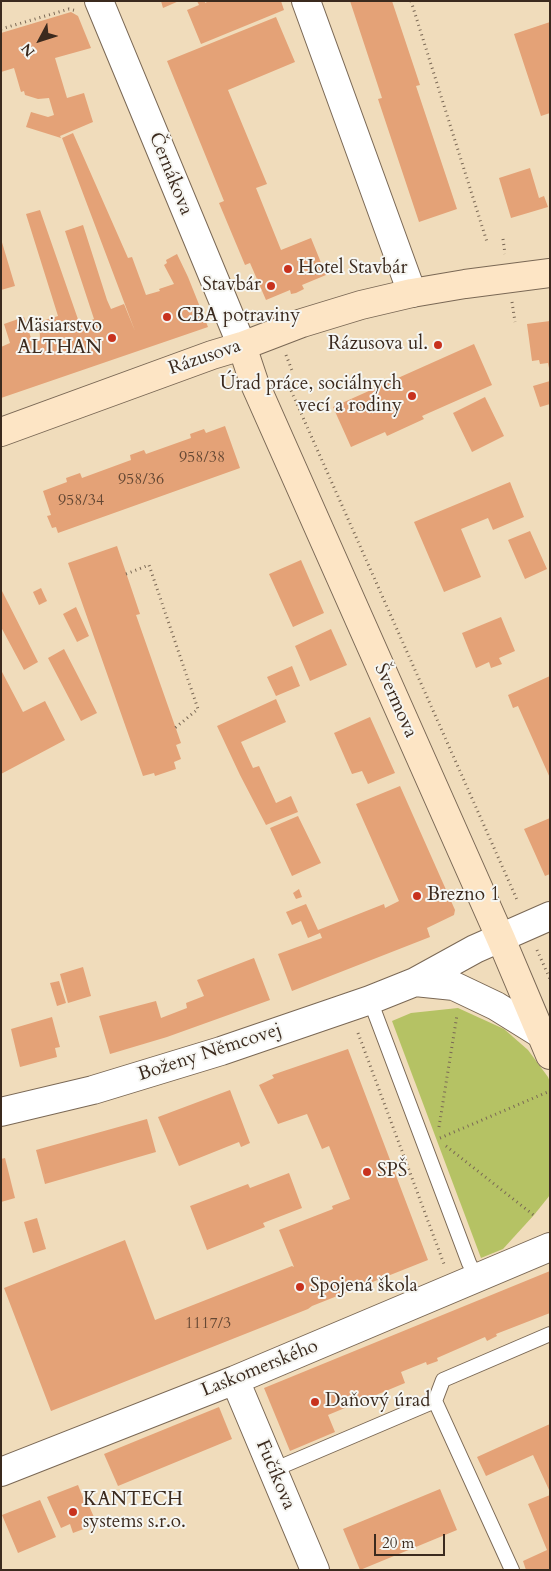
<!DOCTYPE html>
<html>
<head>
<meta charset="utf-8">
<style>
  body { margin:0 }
  #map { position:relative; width:551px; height:1571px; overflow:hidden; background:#f0dcbb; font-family:Cardo,serif }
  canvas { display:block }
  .frame { position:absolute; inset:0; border:2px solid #3b2a1e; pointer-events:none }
  .north { position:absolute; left:15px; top:15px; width:50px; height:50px; -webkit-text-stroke:4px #f6f6f2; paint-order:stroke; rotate:230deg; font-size:14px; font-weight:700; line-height:20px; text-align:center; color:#3b2a1e }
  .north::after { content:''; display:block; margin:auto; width:18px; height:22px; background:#3b2a1e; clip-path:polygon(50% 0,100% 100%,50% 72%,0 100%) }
  .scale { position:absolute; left:374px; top:1534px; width:71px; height:22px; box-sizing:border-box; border:2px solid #3b2a1e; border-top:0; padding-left:6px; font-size:15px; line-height:18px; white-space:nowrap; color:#3b2a1e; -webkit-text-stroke:4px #f6f6f2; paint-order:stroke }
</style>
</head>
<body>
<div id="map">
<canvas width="551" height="1571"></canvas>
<div class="frame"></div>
<div class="north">N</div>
<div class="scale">20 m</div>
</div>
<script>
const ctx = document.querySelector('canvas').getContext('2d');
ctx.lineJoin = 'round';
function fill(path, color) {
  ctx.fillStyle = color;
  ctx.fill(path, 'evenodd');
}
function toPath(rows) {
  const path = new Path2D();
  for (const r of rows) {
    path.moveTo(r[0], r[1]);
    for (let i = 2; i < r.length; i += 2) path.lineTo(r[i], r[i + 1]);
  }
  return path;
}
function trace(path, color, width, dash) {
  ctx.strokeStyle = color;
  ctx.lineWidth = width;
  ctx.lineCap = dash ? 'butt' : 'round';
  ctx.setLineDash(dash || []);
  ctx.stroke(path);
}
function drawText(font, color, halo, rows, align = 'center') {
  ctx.font = font + ' Cardo,serif';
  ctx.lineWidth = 4;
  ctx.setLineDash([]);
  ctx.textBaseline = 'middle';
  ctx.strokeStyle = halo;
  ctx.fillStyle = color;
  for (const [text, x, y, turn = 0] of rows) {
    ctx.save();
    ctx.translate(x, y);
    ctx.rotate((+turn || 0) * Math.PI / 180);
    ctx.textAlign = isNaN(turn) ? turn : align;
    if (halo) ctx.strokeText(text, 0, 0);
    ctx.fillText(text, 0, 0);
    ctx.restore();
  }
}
fill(toPath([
  [458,1008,504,1029,528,1050,548,1077,550,1082,550,1195,534,1215,503,1249,481,1258,392,1021,411,1013]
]), '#b5c264');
fill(toPath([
  [161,1,179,1,163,8],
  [197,1,205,1,205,3,209,1,281,1,284,10,201,44,187,10,199,5],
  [350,1,392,1,420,85,416,86,457,209,419,222,378,99,382,98],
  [71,12,78,16,91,48,55,58,67,98,84,93,93,122,60,136,61,138,26,127,31,112,48,117,54,115,49,98,38,99,25,95,24,91,21,92,14,68,1,72,1,33],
  [276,17,295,62,228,90,267,184,256,188,281,250,311,238,326,275,302,285,304,289,296,293,291,294,290,290,266,300,250,263,245,265,219,203,224,201,167,61],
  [550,22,550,113,541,116,514,34],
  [73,133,128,258,132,257,146,295,160,291,159,289,174,284,164,265,167,263,166,260,177,254,188,277,208,327,1,398,1,347,10,343,4,324,24,317,32,341,40,338,39,322,58,316,26,214,40,210,80,325,94,319,65,231,83,225,107,300,111,309,124,304,135,331,62,138],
  [530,168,539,198,544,196,548,207,511,218,499,178],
  [1,239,15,286,1,290],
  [550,321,550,368,549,368,548,363,540,364,539,360,532,361,527,324],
  [474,344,492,385,422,416,424,419,387,436,385,432,351,447,333,407],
  [550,381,550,404,540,407,533,386],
  [485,397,504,436,472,452,453,413],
  [225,426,240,468,58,533,56,527,52,528,47,516,51,515,43,491,67,482,66,478,80,473,82,478,131,460,130,455,144,450,146,454,191,438,190,434,204,429,206,433],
  [510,482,524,517,493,530,488,518,461,529,481,577,444,592,414,522],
  [530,531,547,569,525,579,508,540],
  [117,546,140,614,136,615,181,743,176,745,181,759,174,762,176,769,155,776,154,773,143,776,68,563],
  [301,560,324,613,293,627,269,574],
  [41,588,47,601,39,605,33,592],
  [1,589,38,662,24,670,1,627],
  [76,607,89,636,77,642,63,614],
  [501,617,515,651,499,658,502,664,491,668,489,662,476,668,462,633],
  [331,629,347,665,310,681,295,646],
  [64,649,97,713,81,721,48,658],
  [292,666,300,686,276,696,267,677],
  [1,670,23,712,45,701,65,740,1,774],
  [550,676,550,778,518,706,513,708,508,695],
  [276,699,286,722,241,742,253,768,259,766,276,803,291,796,298,812,266,825,240,775,217,726],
  [370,717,395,773,368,784,362,771,352,774,334,733],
  [400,786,455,910,454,915,427,928,430,937,292,991,278,954,322,938,320,933,308,938,301,921,292,925,286,912,306,904,318,930,384,904,385,908,399,901,356,804],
  [298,816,321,863,292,876,270,828],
  [550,818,550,874,545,876,524,829],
  [299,889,302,897,296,899,293,893],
  [254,958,270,1000,167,1037,110,1054,99,1016,156,1001,161,1018,187,1008,186,1003,204,996,197,980],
  [83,967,91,996,68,1003,60,974],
  [59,981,66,1003,57,1006,50,983],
  [52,1017,60,1047,55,1048,57,1057,20,1067,11,1029],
  [348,1049,428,1260,312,1306,308,1309,51,1411,4,1288,125,1240,155,1320,292,1266,294,1267,279,1230,333,1209,332,1206,350,1199,329,1146,322,1149,307,1114,278,1124,259,1085,274,1078,272,1075],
  [230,1090,250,1143,241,1147,239,1142,179,1166,158,1117],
  [147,1119,156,1152,45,1184,36,1150],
  [5,1158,15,1198,1,1202,1,1159],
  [289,1173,302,1208,263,1223,265,1227,207,1250,190,1206,248,1184,250,1188],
  [37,1218,46,1249,33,1253,24,1222],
  [550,1271,550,1313,496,1334,497,1336,487,1341,485,1337,437,1358,438,1361,427,1365,426,1362,401,1372,405,1383,328,1415,335,1432,290,1451,264,1388],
  [219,1407,232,1439,118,1486,104,1454],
  [550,1424,550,1492,533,1455,486,1476,477,1457],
  [78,1485,84,1500,86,1499,97,1524,73,1533,70,1524,61,1528,47,1497],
  [440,1489,457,1530,360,1570,343,1529],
  [550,1495,550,1570,526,1570,523,1561,547,1550,528,1504],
  [40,1500,56,1537,18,1553,2,1515]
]), '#e4a277');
const lane = toPath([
  [370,1000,469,1263,477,1278],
  [435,1401,443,1380,550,1334],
  [273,1470,435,1401,512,1570]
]);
const street = toPath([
  [99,1,242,346],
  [306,1,412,293],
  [415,982,454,986,496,1006,541,1034],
  [1,1112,93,1090,221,1051,370,1000,415,982,475,949,550,916],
  [235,1380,315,1570],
  [1,1472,235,1380,550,1247]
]);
const secondary = toPath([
  [242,346,254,382,501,939,550,1055],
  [1,432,212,355,242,346,302,323,361,305,412,293,465,284,550,273]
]);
trace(lane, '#7a6855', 16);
trace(street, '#7a6855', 30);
trace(secondary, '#7a6855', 30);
trace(toPath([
  [411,1,487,242],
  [1,29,69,9,77,11],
  [503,239,505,254],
  [512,302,515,322],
  [286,355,293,373],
  [285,377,518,902],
  [126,574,149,565,198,709,175,728],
  [537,950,550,979],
  [358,1033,444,1264],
  [439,1127,457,1015],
  [440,1138,550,1091],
  [446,1146,536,1217]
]), '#7a6855', 3, [1, 4]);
trace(lane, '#fff', 14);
trace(street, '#fff', 28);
trace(secondary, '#fde5c5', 28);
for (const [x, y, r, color] of [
  [288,269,5,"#c8321e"],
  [271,286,5,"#c8321e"],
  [167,317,5,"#c8321e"],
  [112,338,5,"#c8321e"],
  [438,345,5,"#c8321e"],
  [412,396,5,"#c8321e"],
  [417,896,5,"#c8321e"],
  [367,1172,5,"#c8321e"],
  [300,1287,5,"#c8321e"],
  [315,1402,5,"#c8321e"],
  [73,1512,5,"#c8321e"]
]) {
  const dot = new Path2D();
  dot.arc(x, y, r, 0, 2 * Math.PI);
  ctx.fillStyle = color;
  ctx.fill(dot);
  trace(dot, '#f6f6f2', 2);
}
drawText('16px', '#654834', null, [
  ["958/38",202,458],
  ["958/36",141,480],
  ["958/34",81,501],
  ["1117/3",208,1324]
]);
drawText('19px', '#3b2a1e', '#f6f6f2', [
  ["Černákova",170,174,68],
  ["Rázusova",205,358,-19],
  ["Švermova",395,701,66],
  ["Boženy Němcovej",210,1053,-18],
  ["Laskomerského",260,1369,-22],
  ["Fučíkova",275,1475,67]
]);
drawText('19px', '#3b2a1e', '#f6f6f2', [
  ["Hotel Stavbár",298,269],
  ["Stavbár",261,286,"right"],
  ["CBA potraviny",177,317],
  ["Mäsiarstvo",102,327,"right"],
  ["ALTHAN",102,349,"right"],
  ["Rázusova ul.",428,345,"right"],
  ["Úrad práce, sociálnych",402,385,"right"],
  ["vecí a rodiny",402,407,"right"],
  ["Brezno 1",427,896],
  ["SPŠ",377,1172],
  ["Spojená škola",310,1287],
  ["Daňový úrad",325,1402],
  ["KANTECH",83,1501],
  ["systems s.r.o.",83,1523]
], 'left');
</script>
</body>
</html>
